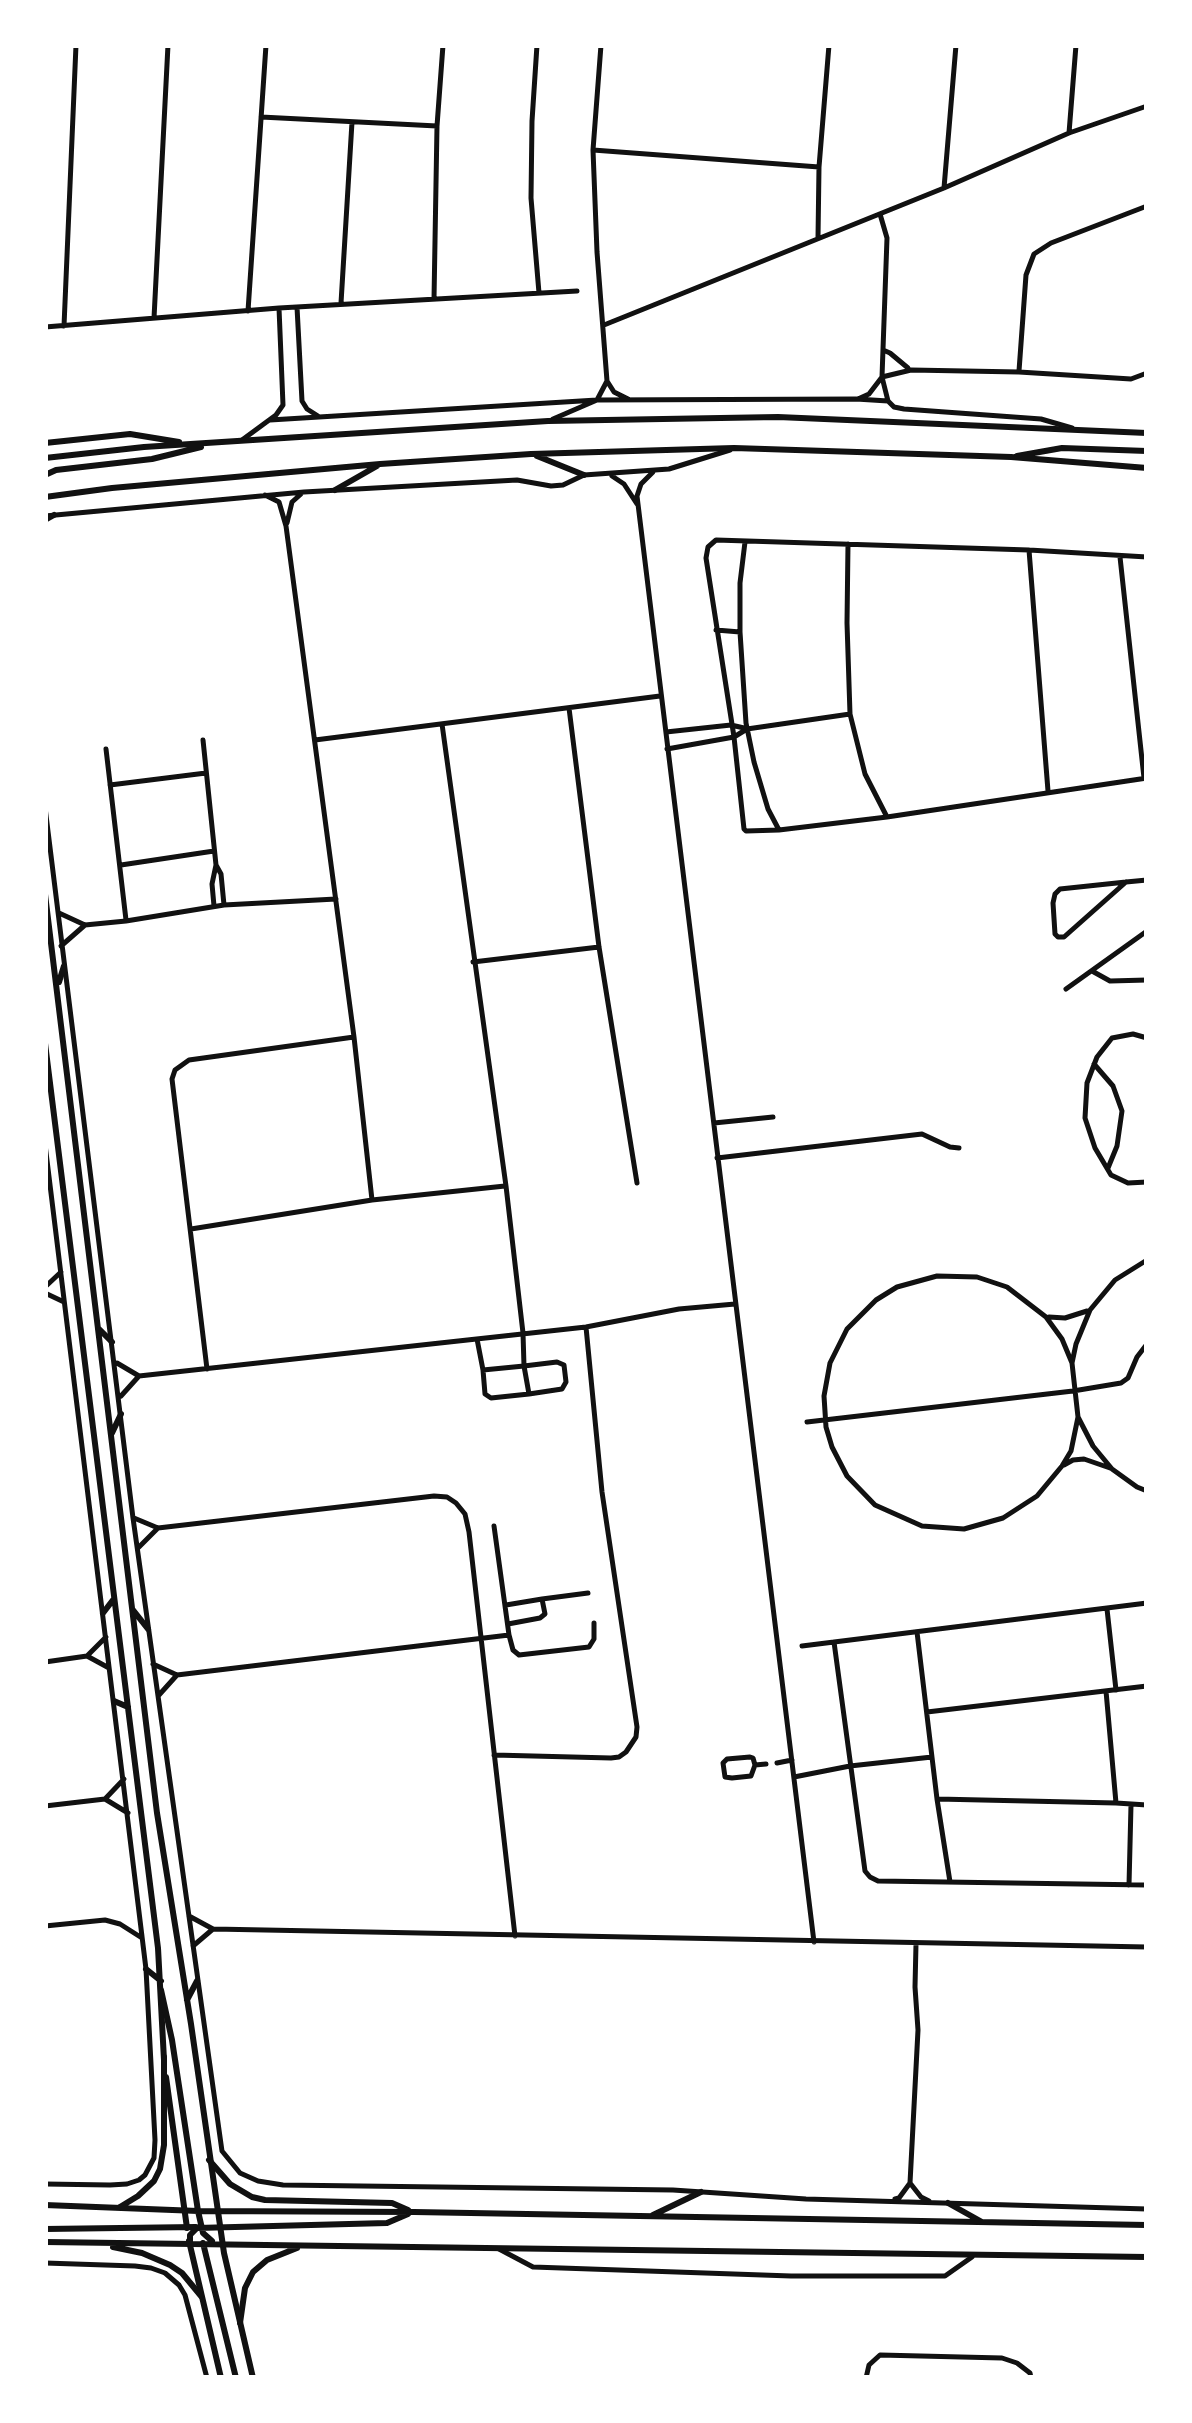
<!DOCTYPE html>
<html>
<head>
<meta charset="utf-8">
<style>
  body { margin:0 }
  #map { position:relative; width:1192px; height:2423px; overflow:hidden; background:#fff; font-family:"PT Sans",sans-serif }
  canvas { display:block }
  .frame { position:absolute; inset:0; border:48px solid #fff; pointer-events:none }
</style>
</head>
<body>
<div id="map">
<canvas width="1192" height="2423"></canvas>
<div class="frame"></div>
</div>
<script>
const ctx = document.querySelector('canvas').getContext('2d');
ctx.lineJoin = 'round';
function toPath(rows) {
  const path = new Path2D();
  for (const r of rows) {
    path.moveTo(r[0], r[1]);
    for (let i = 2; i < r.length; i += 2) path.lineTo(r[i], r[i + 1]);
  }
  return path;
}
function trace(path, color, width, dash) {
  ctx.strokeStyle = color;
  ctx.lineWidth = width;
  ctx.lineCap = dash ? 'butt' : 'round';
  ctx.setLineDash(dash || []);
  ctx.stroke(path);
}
trace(toPath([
  [537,45,532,121,531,198,539,293],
  [261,117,437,126],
  [1069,133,1076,45],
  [593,150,819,167],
  [944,188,956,45],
  [880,214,887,238,882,377,888,401],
  [818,238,819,167,829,45],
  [434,299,437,126,443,45],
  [341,303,352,122],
  [297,307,302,401,307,409,318,416],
  [248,311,266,45],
  [154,318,168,45],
  [604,325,944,188,1069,133,1147,106],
  [64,326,76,45],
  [45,327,279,308,577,291],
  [883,350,890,353,908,368],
  [1019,371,1026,275,1034,254,1051,243,1147,206],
  [607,381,614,392,628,399],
  [858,399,869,394,882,377,911,370,1019,372,1131,379,1147,373],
  [553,419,597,400,607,381,597,252,593,150,601,45],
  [270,420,597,400,856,399,888,401,894,407,904,409,1041,419,1072,428],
  [242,440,276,415,283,405,279,308],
  [653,472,641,484,637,496,814,1942],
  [612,476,624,484,637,504],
  [265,495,279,502,286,526,354,1037,372,1200],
  [45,516,304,492,517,480,551,486,563,485,584,475,669,469,730,450],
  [287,523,292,502,301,494],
  [745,542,740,583,740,632,746,723,754,762,768,809,779,830],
  [848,544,847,623,850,714,865,774,887,817],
  [1029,550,1048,791],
  [1120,557,1144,778],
  [1147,557,1029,550,716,540,708,547,706,558,734,737,744,829,746,831,779,830,887,817,1147,778],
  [716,630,740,632],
  [569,708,599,947,637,1183],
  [442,724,506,1186,523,1333,524,1366,483,1370,477,1339],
  [666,732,731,725,744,728],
  [203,740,216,865,221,874,224,905],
  [315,740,660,696],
  [106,749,126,920],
  [667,749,734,737,747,729,850,714],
  [110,785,206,773],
  [45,807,133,1518,222,2151,240,2173,258,2181,283,2185,673,2190,806,2199,1147,2209],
  [121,865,214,851],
  [1126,882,1064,937,1058,937,1055,934,1053,903,1055,894,1060,889,1126,882,1147,880],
  [214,906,212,884,216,865],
  [59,913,85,925,126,921,224,905,336,899],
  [61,946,85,925],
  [473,962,599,947],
  [1092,971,1110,981,1147,980],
  [1066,989,1147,931],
  [1147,1038,1133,1034,1112,1038,1097,1057,1087,1083,1085,1118,1095,1148,1111,1175,1128,1183,1147,1182],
  [1094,1064,1113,1086,1122,1111,1117,1146,1108,1168],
  [714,1123,773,1117],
  [45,1144,146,1969,155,2140,154,2158,145,2175,139,2180,127,2184,110,2185,45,2184],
  [717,1158,922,1134,950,1147,959,1148],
  [191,1229,372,1200,505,1186],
  [1147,1260,1115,1280,1090,1310,1076,1344,1072,1363,1078,1417,1093,1446,1112,1469,1137,1487,1147,1491],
  [45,1287,61,1272],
  [45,1293,64,1302],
  [1049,1317,1065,1318,1087,1311],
  [117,1363,139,1376,586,1327,679,1309,735,1304],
  [1072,1363,1062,1339,1046,1317,1007,1287,977,1277,937,1276,897,1287,876,1300,847,1329,830,1363,824,1396,826,1427,832,1447,847,1476,875,1505,922,1526,964,1529,1003,1518,1037,1496,1062,1466,1071,1451,1078,1417],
  [207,1369,172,1079,175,1070,189,1060,354,1037],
  [483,1370,485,1394,491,1398,529,1394,562,1389,566,1382,564,1365,557,1362,524,1366,529,1394],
  [121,1396,139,1376],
  [807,1422,1073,1391,1121,1383,1128,1378,1137,1357,1147,1344],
  [1064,1465,1073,1460,1084,1459,1110,1468],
  [134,1518,158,1528,434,1496,447,1497,456,1503,465,1514,469,1532,515,1936],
  [494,1526,509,1635],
  [139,1547,158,1528],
  [542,1599,588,1593],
  [506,1605,542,1599,545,1614,540,1618,508,1624],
  [1107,1609,1116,1690],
  [917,1632,937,1799,950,1882],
  [834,1642,865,1871,870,1877,878,1881,1147,1885],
  [802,1646,1147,1603],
  [87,1656,106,1637],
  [45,1662,87,1656,109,1668],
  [153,1664,177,1675,509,1635,513,1650,519,1655,589,1647,594,1639,594,1623],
  [1106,1691,1116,1803],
  [159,1695,177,1675],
  [927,1712,1147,1686],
  [494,1755,611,1758,619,1757,626,1752,636,1737,637,1727,602,1492,586,1327],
  [777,1763,792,1760],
  [755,1765,751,1776,732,1778,725,1777,723,1763,727,1759,750,1757,753,1758,755,1765,766,1764],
  [794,1777,850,1766,932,1757],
  [105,1799,128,1813],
  [937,1799,1116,1803,1147,1805],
  [45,1806,105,1799,124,1779],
  [1129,1885,1131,1805],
  [189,1916,213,1929,1147,1947],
  [45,1926,105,1920,120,1924,142,1938],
  [193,1946,213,1929],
  [910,2183,921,2197,929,2201],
  [895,2199,899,2198,910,2183,918,2030,915,1987,916,1944],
  [499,2249,533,2267,791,2276,945,2276,972,2257],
  [45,2263,135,2266,151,2268,165,2273,179,2285,185,2295,207,2378],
  [866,2378,869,2365,880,2355,1002,2358,1017,2363,1030,2373,1031,2378]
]), '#111', 5);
trace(toPath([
  [45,520,54,515],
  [45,894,157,1813,191,2024,224,2253,253,2378],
  [59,982,64,966],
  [45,1043,158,1948,164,2060],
  [99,1329,112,1342],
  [112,1433,121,1414],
  [133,1610,148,1629],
  [103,1613,113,1600],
  [114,1701,128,1707],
  [146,1969,161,1981],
  [187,2000,197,1981],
  [166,2077,187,2228],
  [189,2241,221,2378]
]), '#111', 6);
trace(toPath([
  [45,443,130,434,179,442],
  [537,456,584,475],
  [1017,456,1062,448,1147,451],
  [45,458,144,447,548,421,778,417,1147,433],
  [45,475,56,470,152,459,201,447],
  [335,490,377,466],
  [45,497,112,488,380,464,531,454,734,448,1011,457,1147,468],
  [161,1990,172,2040,198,2211,203,2233,212,2241],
  [209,2160,230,2184,252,2197,265,2200,392,2203,408,2210],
  [948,2203,982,2222],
  [45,2205,198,2211,414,2212,1147,2225],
  [120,2207,138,2196,154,2181,160,2169,164,2145,164,2057],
  [653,2215,701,2192],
  [45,2229,196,2227],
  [45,2242,1147,2257],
  [190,2243,190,2235,197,2228,387,2223,408,2214],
  [203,2243,236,2378],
  [113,2247,142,2253,170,2265,182,2273,201,2296],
  [240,2323,245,2288,253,2272,267,2260,297,2248]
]), '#111', 6);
</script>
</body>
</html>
